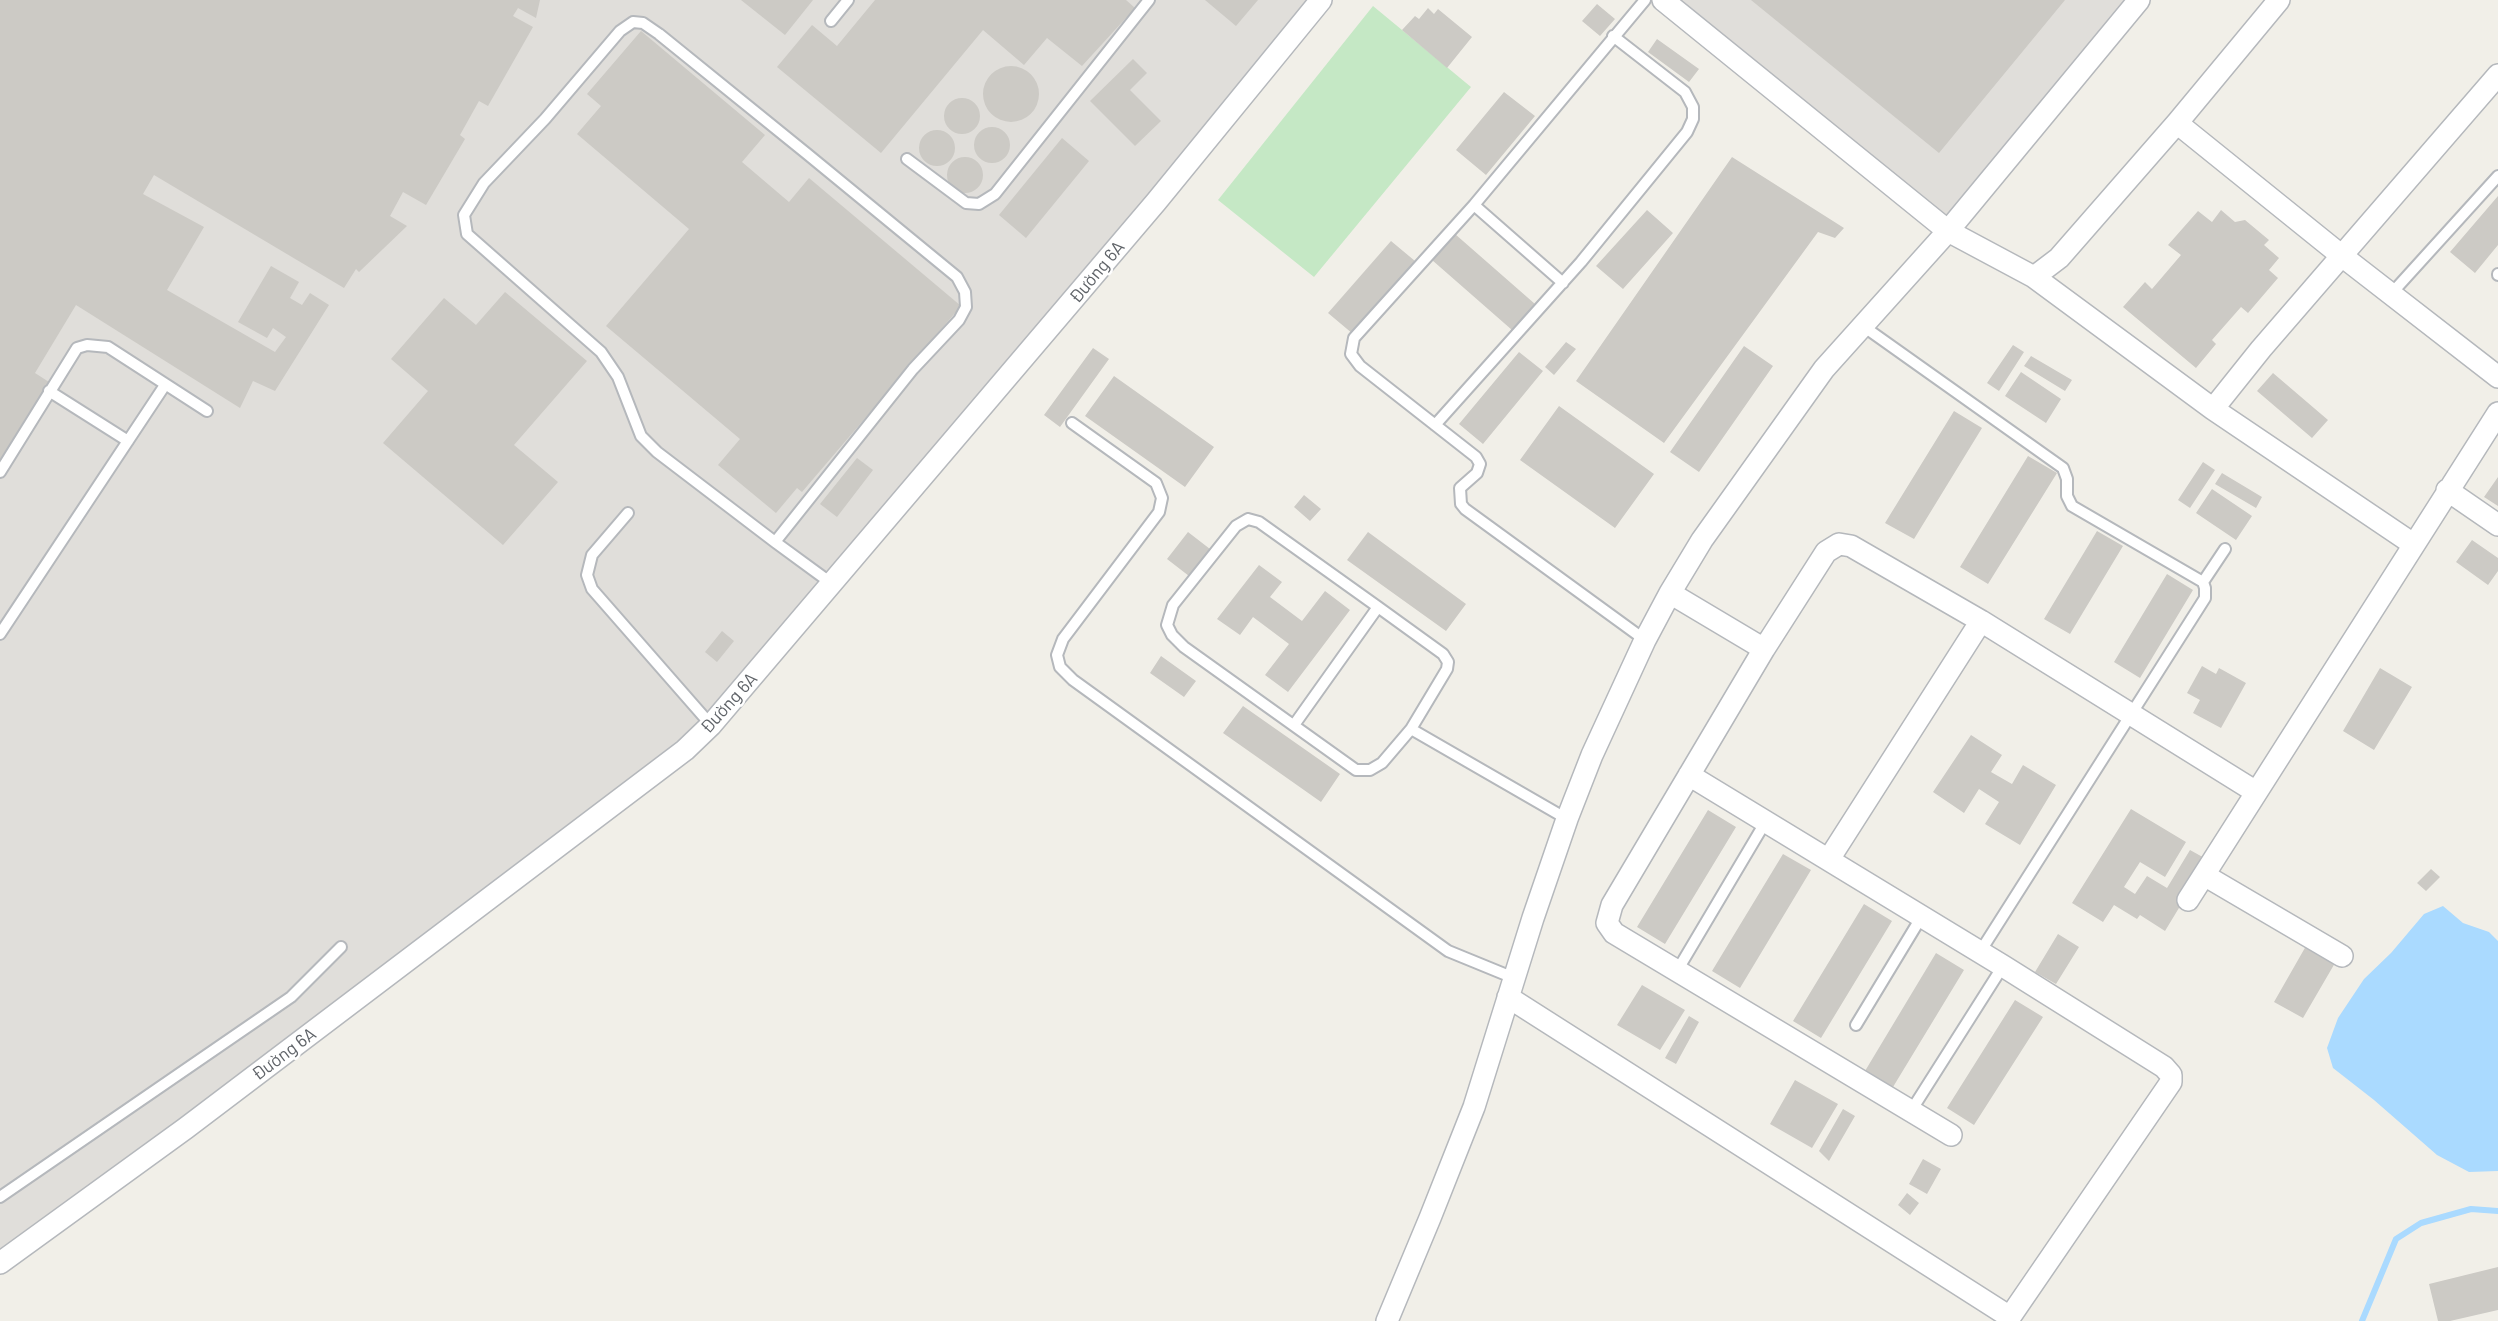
<!DOCTYPE html>
<html>
<head>
<meta charset="utf-8">
<style>
  body { margin:0 }
  canvas { display:block; background:#f1efe8 }
</style>
</head>
<body>
<canvas width="2498" height="1321"></canvas>
<script>
const ctx = document.querySelector('canvas').getContext('2d');
ctx.lineJoin = 'round';
function fill(path, color) {
  ctx.fillStyle = color;
  ctx.fill(path, 'evenodd');
}
function toPath(rows) {
  const path = new Path2D();
  for (const r of rows) {
    if (r.length === 3) {
      path.moveTo(r[0] + r[2], r[1]);
      path.arc(r[0], r[1], r[2], 0, 2 * Math.PI);
      continue;
    }
    path.moveTo(r[0], r[1]);
    for (let i = 2; i < r.length; i += 2) path.lineTo(r[i], r[i + 1]);
  }
  return path;
}
function trace(path, color, width, dash) {
  ctx.strokeStyle = color;
  ctx.lineWidth = width;
  ctx.lineCap = dash ? 'butt' : 'round';
  ctx.setLineDash(dash || []);
  ctx.stroke(path);
}
function drawText(font, color, halo, rows, align = 'center') {
  ctx.font = font + ' Barlow,sans-serif';
  ctx.lineWidth = 5;
  ctx.setLineDash([]);
  ctx.textBaseline = 'middle';
  ctx.strokeStyle = halo;
  ctx.fillStyle = color;
  for (const [text, x, y, turn = 0] of rows) {
    ctx.save();
    ctx.translate(x, y);
    ctx.rotate((+turn || 0) * Math.PI / 180);
    ctx.textAlign = isNaN(turn) ? turn : align;
    if (halo) ctx.strokeText(text, 0, 0);
    ctx.fillText(text, 0, 0);
    ctx.restore();
  }
}
fill(toPath([
  [0,0,1312,0,1158,189,822,582,679,745,289,1041,0,1253],
  [1674,0,2130,0,1946,221]
]), '#e0deda');
fill(toPath([
  [1373,6,1471,87,1314,277,1218,200]
]), '#c5e8c5');
fill(toPath([
  [2443,906,2463,923,2489,932,2498,941,2498,1171,2469,1172,2437,1155,2374,1100,2333,1068,2327,1048,2338,1018,2364,979,2391,953,2424,914]
]), '#aadaff');
trace(toPath([
  [2362,1321,2396,1239,2421,1223,2471,1209,2498,1211]
]), '#aadaff', 6);
fill(toPath([
  [0,0,540,0,536,18,518,8,513,16,533,27,488,106,479,101,460,135,465,139,426,205,403,192,390,216,407,226,359,272,356,269,344,288,154,175,143,194,204,227,167,290,275,352,286,337,273,328,267,338,238,322,271,266,299,282,290,298,302,305,310,293,329,305,275,391,253,381,240,408,76,305,35,373,49,382,0,463],
  [741,0,813,0,785,35],
  [875,0,1126,0,1135,8,1082,66,1047,38,1024,65,983,30,881,153,777,67,812,25,837,46],
  [1205,0,1258,0,1236,26],
  [1751,0,2065,0,1939,153],
  [1597,4,1615,19,1600,36,1582,21],
  [1428,8,1434,14,1438,9,1472,37,1447,68,1402,30,1415,16,1419,19],
  [641,31,765,135,742,162,789,202,809,178,961,306,802,492,797,488,776,513,718,465,740,439,606,326,689,229,577,134,601,106,587,94],
  [1657,39,1699,69,1689,82,1648,52],
  [1133,59,1147,73,1130,90,1161,121,1135,146,1090,101],
  [1011,94,28],
  [1504,92,1535,116,1486,175,1456,150],
  [962,116,18],
  [992,145,18],
  [937,148,18],
  [1062,138,1089,161,1026,238,999,215],
  [965,175,18],
  [1732,157,1844,228,1835,238,1818,232,1664,443,1576,381],
  [2498,196,2498,245,2475,273,2450,252],
  [1647,210,1673,233,1623,289,1596,266],
  [2221,210,2235,222,2245,220,2269,240,2264,245,2279,258,2269,270,2278,278,2248,313,2241,307,2212,340,2216,344,2196,368,2123,307,2145,282,2152,289,2181,255,2168,245,2198,211,2212,222],
  [1455,234,1535,304,1512,330,1432,260],
  [1391,241,1415,261,1353,334,1328,313],
  [505,292,587,361,514,445,558,482,503,545,383,443,428,391,391,359,444,298,476,325],
  [1566,342,1576,349,1554,375,1545,367],
  [2013,345,2024,352,1999,391,1987,383],
  [1744,346,1773,366,1699,472,1670,452],
  [1093,348,1109,359,1060,427,1044,415],
  [1519,352,1543,371,1483,444,1459,424],
  [2031,356,2072,380,2065,391,2024,366],
  [2021,372,2061,399,2046,423,2005,396],
  [2273,373,2328,420,2312,438,2257,391],
  [1114,376,1214,447,1185,487,1085,416],
  [1559,406,1654,474,1615,528,1520,460],
  [1954,411,1982,428,1914,539,1885,523],
  [2028,456,2057,473,1988,584,1960,567],
  [857,458,873,470,837,517,820,504],
  [2203,462,2215,470,2190,508,2178,500],
  [2222,473,2262,497,2256,508,2215,484],
  [2498,477,2498,506,2484,497],
  [2212,489,2252,516,2236,540,2196,513],
  [1304,495,1321,509,1310,521,1294,507],
  [2097,531,2123,546,2070,634,2044,619],
  [1188,532,1210,549,1189,576,1167,559],
  [1368,532,1466,604,1446,631,1347,560],
  [2472,540,2498,558,2498,571,2488,585,2456,562],
  [1259,565,1282,582,1270,597,1302,621,1325,591,1350,610,1288,692,1265,675,1289,644,1253,617,1240,635,1217,619],
  [2167,574,2193,590,2140,678,2114,662],
  [722,631,734,641,717,662,705,652],
  [1161,656,1196,681,1184,697,1150,673],
  [2202,666,2216,674,2219,668,2246,683,2221,728,2193,713,2200,700,2187,693],
  [2380,668,2412,687,2374,750,2343,731],
  [1243,706,1340,774,1321,802,1223,733],
  [1971,735,2002,755,1991,772,2012,784,2023,765,2056,785,2020,845,1985,824,1999,802,1979,789,1964,813,1933,792],
  [2131,809,2186,842,2165,877,2140,862,2124,887,2135,894,2147,876,2167,888,2190,850,2208,860,2165,931,2140,915,2137,919,2114,905,2103,922,2072,903],
  [1708,810,1736,827,1665,944,1637,927],
  [1783,854,1811,870,1740,988,1712,971],
  [2431,869,2440,877,2426,891,2417,883],
  [1864,904,1892,921,1821,1038,1793,1021],
  [2058,934,2079,947,2056,984,2035,972],
  [2306,946,2335,963,2303,1018,2274,1002],
  [1936,953,1964,970,1893,1087,1865,1071],
  [1642,985,1685,1010,1660,1050,1617,1025],
  [2015,1000,2043,1017,1974,1125,1947,1108],
  [1689,1016,1699,1022,1676,1064,1665,1058],
  [1795,1080,1838,1104,1812,1148,1770,1124],
  [1843,1109,1855,1116,1829,1161,1819,1151],
  [1923,1159,1941,1169,1927,1194,1909,1184],
  [1907,1193,1919,1203,1910,1215,1898,1205],
  [2498,1267,2498,1310,2450,1321,2438,1321,2429,1284]
]), '#cccac5');
const service = toPath([
  [831,21,848,0],
  [907,159,966,203,979,204,995,194,1149,0],
  [1474,205,1563,283],
  [2498,274,2498,275],
  [2391,294,2498,176],
  [1863,326,2063,468,2067,479,2067,496,2072,506,2203,582,2205,588,2205,598,1980,952],
  [49,391,128,441],
  [1072,423,1156,483,1162,498,1159,512,1063,639,1057,655,1060,667,1073,680,1448,951,1514,978],
  [1435,425,1581,262,1687,132,1693,119,1693,107,1685,92,1613,36],
  [0,472,77,348,87,345,108,347,207,411],
  [628,513,592,555,587,575,592,589,711,725],
  [1248,519,1259,522,1378,607,1443,654,1448,662,1447,669,1411,729,1382,763,1370,770,1356,770,1184,647,1172,635,1167,625,1173,605,1236,526,1248,519],
  [775,542,913,369,959,320,966,307,965,292,957,277,806,153,659,34,643,23,633,22,620,31,545,119,484,183,464,215,467,234,601,352,618,377,641,436,657,452,775,542,831,583],
  [2203,582,2225,549],
  [0,634,165,385],
  [1645,640,1465,509,1461,504,1460,488,1477,473,1480,464,1476,457,1360,366,1351,354,1354,338,1474,205,1645,0],
  [1294,725,1378,607],
  [1411,729,1567,819],
  [1677,971,1766,821],
  [1856,1025,1922,916],
  [1911,1111,2003,966],
  [0,1197,291,997,341,947]
]);
const minor = toPath([
  [1663,0,1948,231,2034,277,2059,258,2177,123,2279,0],
  [2177,123,2342,256,2498,377],
  [2034,277,2213,409],
  [2447,490,2498,525],
  [2413,544,2213,409,2261,349,2498,75],
  [1670,593,1764,649],
  [1829,859,1981,621],
  [2204,875,2342,956],
  [2188,900,2498,413],
  [1508,997,2010,1317,2171,1082,2171,1075,2164,1067,2003,966,1689,775],
  [1951,1135,1614,933,1607,923,1612,905,1764,649,1826,552,1839,544,1851,546,1981,621,2256,792],
  [0,1263,186,1128,685,750,711,725,1156,202,1321,0],
  [1387,1321,1430,1218,1474,1107,1533,918,1567,819,1592,755,1645,640,1670,593,1702,540,1824,369,1948,231,2139,0]
]);
trace(service, '#b5b8bc', 14);
trace(minor, '#b5b8bc', 24);
trace(service, '#fff', 10);
trace(minor, '#fff', 21);
drawText('18px', '#5f6368', '#fff', [
  ["Đường 6A",1097,272,-50],
  ["Đường 6A",729,703,-48],
  ["Đường 6A",284,1054,-37]
]);
</script>
</body>
</html>
